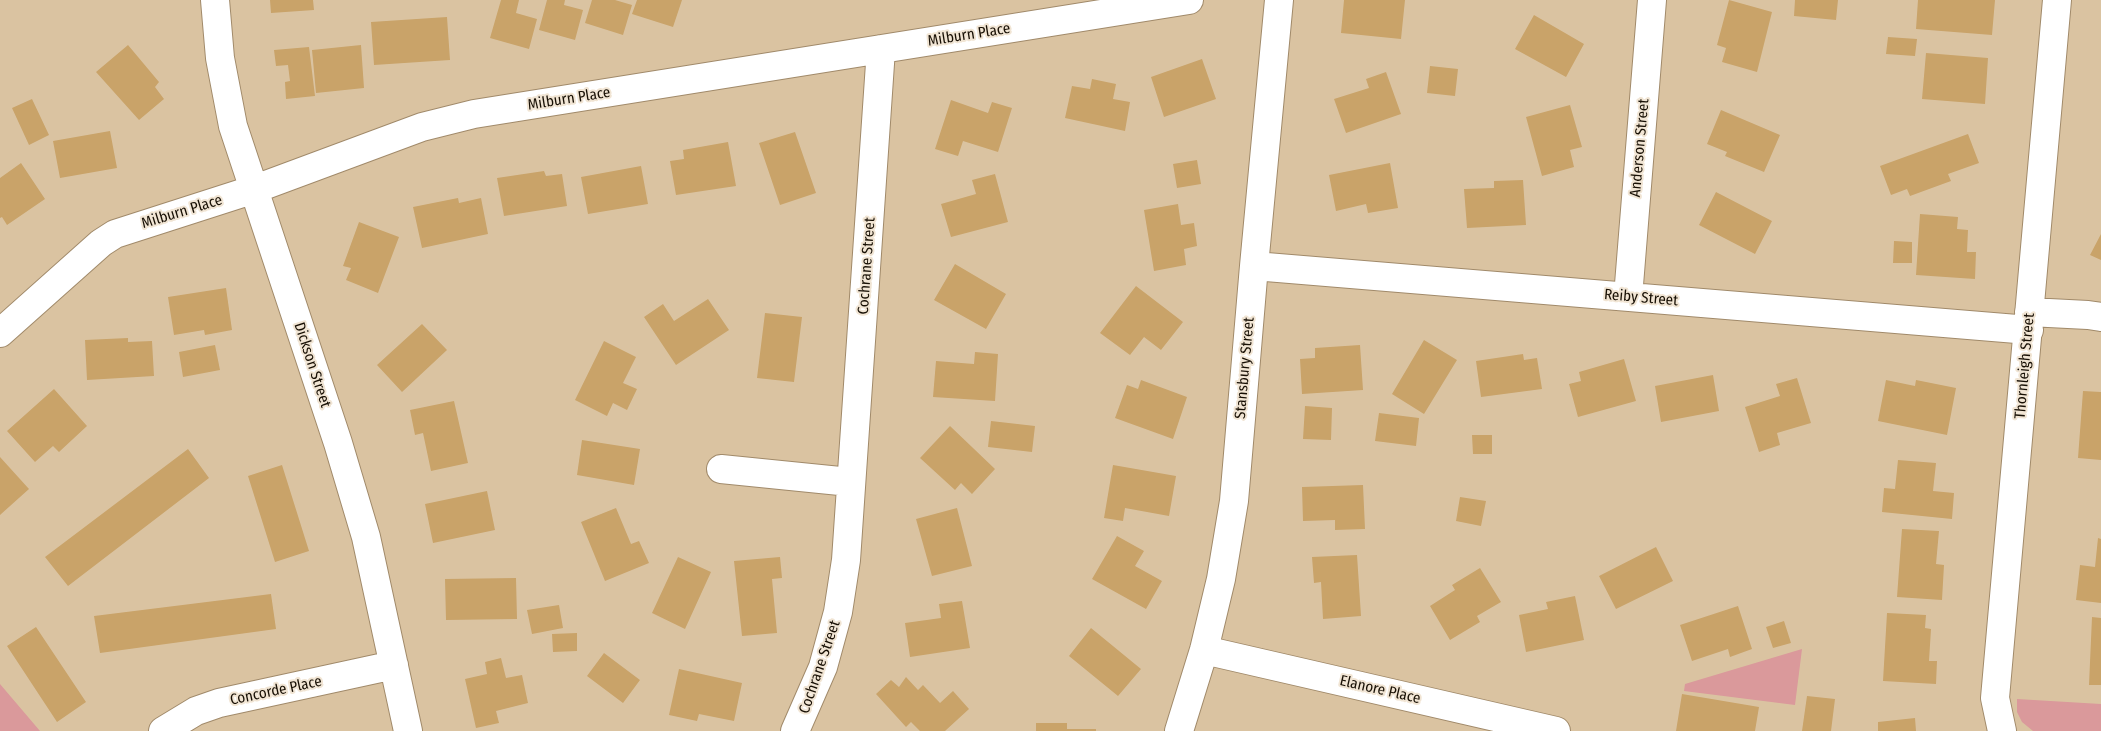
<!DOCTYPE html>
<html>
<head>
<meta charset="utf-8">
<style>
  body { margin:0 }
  canvas { display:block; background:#dac3a1 }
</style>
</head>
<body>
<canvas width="2101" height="731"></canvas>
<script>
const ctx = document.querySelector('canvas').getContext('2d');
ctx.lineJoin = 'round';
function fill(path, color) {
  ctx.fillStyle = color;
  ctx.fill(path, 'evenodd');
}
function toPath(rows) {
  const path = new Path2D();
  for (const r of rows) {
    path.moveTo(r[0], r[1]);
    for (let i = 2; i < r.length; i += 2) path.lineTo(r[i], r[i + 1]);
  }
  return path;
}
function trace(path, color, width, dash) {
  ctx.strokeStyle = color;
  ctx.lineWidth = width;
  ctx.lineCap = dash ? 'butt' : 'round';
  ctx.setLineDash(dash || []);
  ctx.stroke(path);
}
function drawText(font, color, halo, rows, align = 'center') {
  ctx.font = font + ' "Fira Sans Condensed",sans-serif';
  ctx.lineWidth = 4;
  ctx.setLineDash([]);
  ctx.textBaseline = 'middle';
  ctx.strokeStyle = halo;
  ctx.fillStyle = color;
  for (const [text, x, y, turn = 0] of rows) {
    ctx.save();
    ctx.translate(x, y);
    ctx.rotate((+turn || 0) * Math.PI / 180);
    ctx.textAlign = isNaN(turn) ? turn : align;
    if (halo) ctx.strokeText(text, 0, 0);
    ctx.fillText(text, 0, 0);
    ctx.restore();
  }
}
fill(toPath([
  [1802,649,1795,705,1684,691,1685,684],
  [0,684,40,731,0,731],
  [2017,699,2101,704,2101,731,2033,731,2022,722,2017,712]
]), '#da999b');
fill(toPath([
  [270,0,313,0,314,10,271,13],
  [501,0,519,0,516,13,537,19,529,49,490,38],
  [547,0,565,0,564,5,583,10,575,40,539,30],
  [592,0,615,0,632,5,623,35,585,23],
  [637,0,682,0,673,27,632,14],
  [1344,0,1405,0,1401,39,1341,33],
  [1729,0,1772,12,1757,72,1722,62,1726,48,1717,45],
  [1795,0,1838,0,1836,20,1794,16],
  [1918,0,1995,0,1992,35,1916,29],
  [1534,15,1584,44,1566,77,1515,49],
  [447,17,450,60,374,65,371,22],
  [1888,37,1917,39,1915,56,1886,54],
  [128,45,159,82,155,87,164,99,139,120,96,72],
  [361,45,364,88,316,93,312,50],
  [309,47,315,96,286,99,285,82,290,81,288,65,276,66,274,50],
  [1926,53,1988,58,1985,104,1922,99],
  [1202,59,1216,99,1164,117,1151,77],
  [1430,66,1458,69,1455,96,1427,93],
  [1386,72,1401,114,1346,133,1334,99,1369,88,1366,79],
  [1092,79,1116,84,1113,99,1130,102,1125,131,1065,118,1072,86,1090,89],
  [32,99,49,135,29,145,12,108],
  [951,100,988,113,992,102,1012,108,998,152,963,141,958,156,935,149],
  [1570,105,1582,147,1570,150,1574,167,1542,176,1526,117],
  [1721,110,1780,135,1764,172,1725,156,1727,152,1707,144],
  [110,131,117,168,60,178,53,141],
  [795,132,816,193,780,205,759,143],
  [1968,134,1979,163,1948,174,1951,181,1910,196,1907,189,1891,195,1880,166],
  [728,142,736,186,676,195,670,161,684,159,683,150],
  [1197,160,1201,184,1177,188,1173,164],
  [21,163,45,199,7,225,2,217,0,218,0,178],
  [1390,163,1398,208,1368,213,1366,204,1336,211,1329,175],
  [641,166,648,204,588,214,581,177],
  [544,171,546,176,562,174,567,206,504,216,497,178],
  [995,174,1008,222,951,237,941,204,976,194,972,180],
  [1523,180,1526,225,1467,228,1464,189,1494,188,1494,181],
  [1716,192,1772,221,1755,254,1699,225],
  [458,198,459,203,481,198,488,234,422,248,413,207],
  [1178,204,1181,225,1194,223,1197,246,1184,249,1186,265,1154,271,1144,210],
  [1920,214,1958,217,1957,229,1968,230,1967,252,1976,252,1975,279,1916,275],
  [359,222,399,237,378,293,346,280,351,268,343,266],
  [2101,234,2101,260,2090,255],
  [1894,241,1912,242,1912,263,1893,263],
  [955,264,1006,294,986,329,934,300],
  [1136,286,1183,322,1161,350,1144,337,1130,355,1100,333],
  [226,288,232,330,205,335,204,330,174,335,168,297],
  [708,299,729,330,676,365,644,317,663,304,674,321],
  [765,313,802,317,794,382,757,378],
  [422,324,447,350,402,392,377,365],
  [128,338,128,342,152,341,154,376,87,380,85,340],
  [1424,340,1457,360,1424,414,1392,394],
  [604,341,636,357,623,383,637,389,627,410,613,403,607,416,575,400],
  [215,345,220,370,183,377,179,352],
  [1360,345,1363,390,1302,394,1300,359,1315,358,1315,348],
  [975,352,998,354,995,401,933,397,936,361,974,364],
  [1523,354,1524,360,1537,358,1542,389,1481,397,1476,361],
  [1624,359,1636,401,1578,417,1569,384,1581,381,1579,372],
  [1713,375,1719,411,1661,422,1655,386],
  [1797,378,1811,423,1777,433,1780,445,1759,452,1745,407,1780,396,1776,384],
  [1141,380,1187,397,1173,439,1115,418,1127,385,1138,389],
  [1886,380,1915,386,1916,380,1956,388,1947,435,1878,421],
  [54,389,87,426,59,452,53,446,35,462,7,431],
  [2083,391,2101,392,2101,460,2078,458],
  [454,401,468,463,431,471,423,433,415,435,410,410],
  [1305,406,1332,408,1331,440,1303,439],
  [1379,413,1419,418,1416,446,1375,441],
  [991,421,1035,426,1032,452,988,447],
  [950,426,995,469,972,494,961,483,955,490,920,458],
  [1472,435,1492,435,1492,454,1473,454],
  [582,440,640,449,634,485,577,475],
  [188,449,209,478,68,586,45,557],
  [0,457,29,489,0,515],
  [1898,460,1936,463,1933,491,1954,493,1952,519,1882,512,1884,488,1895,489],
  [282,465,309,551,275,562,248,476],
  [1113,465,1176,476,1169,516,1125,508,1123,521,1104,518],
  [1363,485,1365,529,1335,530,1335,520,1303,521,1302,487],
  [487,491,495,530,433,543,425,504],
  [1460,497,1486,501,1481,526,1456,521],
  [616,508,631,544,639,541,649,563,605,581,581,522],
  [957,508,972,566,932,576,916,519],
  [1902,529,1939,531,1936,564,1944,565,1942,600,1897,597],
  [1117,536,1144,551,1135,566,1162,581,1146,609,1092,579],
  [2098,538,2101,539,2101,603,2076,600,2080,565,2095,567],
  [1656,547,1673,581,1616,609,1599,576],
  [1357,555,1361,616,1323,619,1321,582,1314,583,1312,557],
  [678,557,711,572,685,629,652,613],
  [780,557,782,578,772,579,777,633,742,636,734,561],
  [1480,568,1501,602,1477,616,1480,622,1450,640,1430,606,1455,590,1452,585],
  [516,578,517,619,446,620,445,579],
  [271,594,276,629,100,653,94,616],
  [1575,596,1584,640,1526,652,1519,615,1548,609,1546,602],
  [962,601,970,648,910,657,905,623,941,618,939,604],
  [559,605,563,628,532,634,527,610],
  [1738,606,1752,649,1730,657,1728,649,1692,661,1680,625],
  [1887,613,1926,615,1925,628,1931,629,1929,661,1937,661,1936,684,1883,681],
  [2092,617,2101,618,2101,685,2089,685],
  [1784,621,1791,643,1773,648,1766,627],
  [36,627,86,702,57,722,7,646],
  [1091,628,1141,669,1118,696,1069,656],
  [577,633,577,651,553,652,552,634],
  [604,653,640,680,623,703,587,676],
  [501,658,506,678,522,675,528,703,496,711,499,723,476,728,465,679,487,674,485,662],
  [679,669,742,683,734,721,699,714,697,721,669,715],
  [906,677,918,690,923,685,940,703,953,691,969,709,945,731,920,731,911,722,906,727,876,694,891,680,899,687],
  [1682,694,1759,707,1755,731,1676,731],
  [1807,696,1835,699,1831,731,1802,731],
  [1915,718,1916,731,1878,731,1878,722],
  [1036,723,1067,723,1067,729,1096,729,1096,731,1036,731]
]), '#c9a369');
const minor = toPath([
  [215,0,220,58,233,126,338,443,366,537,408,731],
  [1254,266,2029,330],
  [1628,297,1652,0],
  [2029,312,2088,315,2101,317],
  [0,333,101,243,115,234,255,189,422,127,474,114,1189,0],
  [721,469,850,482],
  [1204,650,1556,731],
  [163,731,196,711,219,703,394,665],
  [795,731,823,667,838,612,846,560,881,49],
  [1179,731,1204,650,1221,579,1234,501,1254,266,1279,0],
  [2002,731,1995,698,2057,0]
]);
trace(minor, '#a18a6a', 30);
trace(minor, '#fff', 28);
drawText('15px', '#170f04', '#f1e5d4', [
  ["Milburn Place",969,35,-9],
  ["Milburn Place",569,99,-9],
  ["Anderson Street",1640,148,-85],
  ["Milburn Place",182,212,-17],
  ["Cochrane Street",867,266,-86],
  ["Reiby Street",1641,298,5],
  ["Dickson Street",312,365,72],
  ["Thornleigh Street",2025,366,-85],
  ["Stansbury Street",1245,368,-85],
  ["Cochrane Street",820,667,-71],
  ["Elanore Place",1380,690,13],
  ["Concorde Place",276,691,-12]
]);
</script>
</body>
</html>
